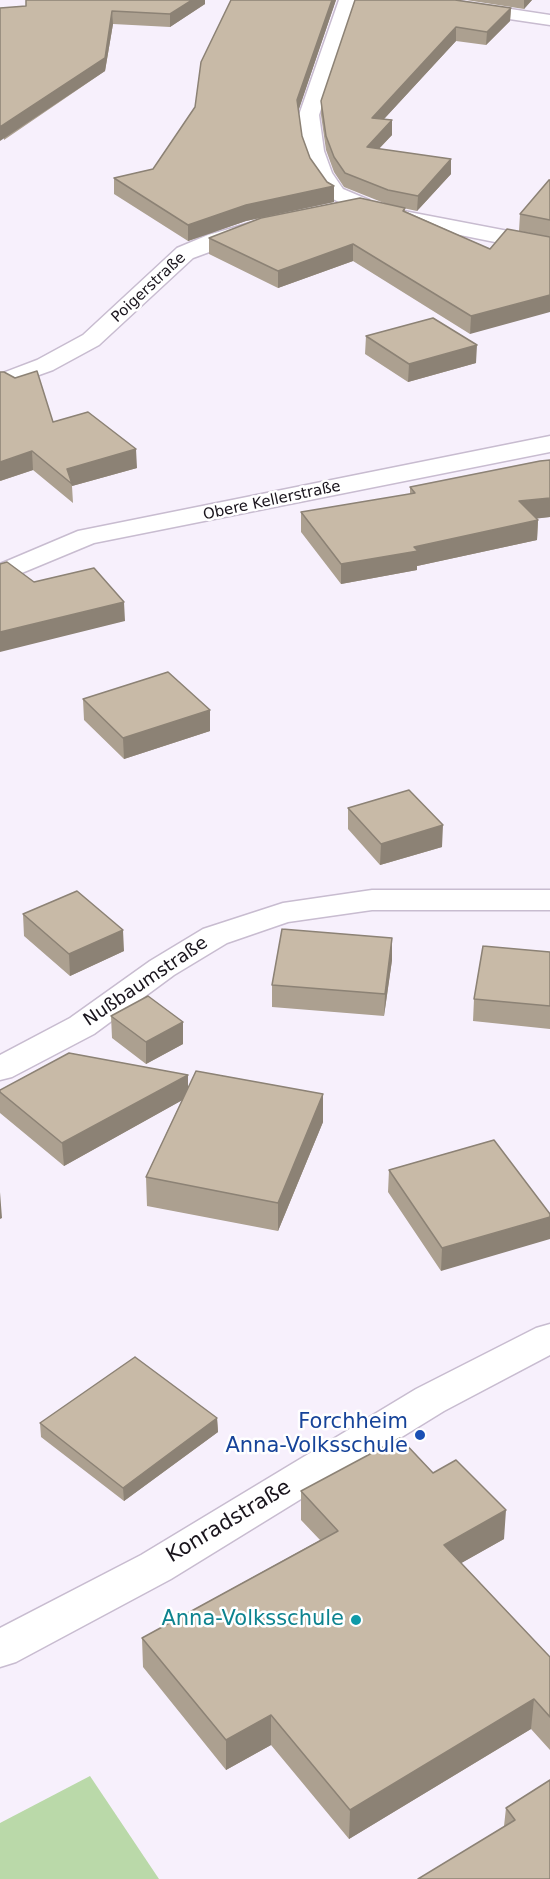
<!DOCTYPE html>
<html>
<head>
<meta charset="utf-8">
<style>
  body { margin:0 }
  canvas { display:block; background:#f7f0fc }
</style>
</head>
<body>
<canvas width="550" height="1879"></canvas>
<script>
const ctx = document.querySelector('canvas').getContext('2d');
ctx.lineJoin = 'round';
function fill(path, color) {
  ctx.fillStyle = color;
  ctx.fill(path, 'evenodd');
}
function toPath(rows) {
  const path = new Path2D();
  for (const r of rows) {
    path.moveTo(r[0], r[1]);
    for (let i = 2; i < r.length; i += 2) path.lineTo(r[i], r[i + 1]);
  }
  return path;
}
function trace(path, color, width, dash) {
  ctx.strokeStyle = color;
  ctx.lineWidth = width;
  ctx.lineCap = dash ? 'butt' : 'round';
  ctx.setLineDash(dash || []);
  ctx.stroke(path);
}
function drawText(font, color, halo, rows, align = 'center') {
  ctx.font = font + ' "DejaVu Sans",sans-serif';
  ctx.lineWidth = 5;
  ctx.setLineDash([]);
  ctx.textBaseline = 'middle';
  ctx.strokeStyle = halo;
  ctx.fillStyle = color;
  for (const [text, x, y, turn = 0] of rows) {
    ctx.save();
    ctx.translate(x, y);
    ctx.rotate((+turn || 0) * Math.PI / 180);
    ctx.textAlign = isNaN(turn) ? turn : align;
    if (halo) ctx.strokeText(text, 0, 0);
    ctx.fillText(text, 0, 0);
    ctx.restore();
  }
}
fill(toPath([
  [90,1776,159,1879,0,1879,0,1823]
]), '#bad9a9');
const minor = toPath([
  [339,0,357,0,319,115,324,151,332,173,343,189,369,200,372,205,369,210,330,218,322,217,319,212,322,207,341,203,329,197,312,173,304,151,299,115,339,0],
  [405,0,451,0,550,15,550,25,414,5,408,4,405,0],
  [388,208,550,239,550,253,380,219,377,214,380,209,388,208],
  [250,223,258,224,261,229,258,234,193,258,99,345,53,370,0,389,0,374,37,360,83,335,177,248,208,235,250,223],
  [550,436,550,452,94,543,0,582,0,564,78,531,550,436],
  [372,890,550,890,550,910,372,910,288,922,227,943,174,975,94,1034,12,1077,0,1080,0,1055,70,1018,150,961,203,929,283,903,372,890],
  [550,1324,550,1355,444,1411,171,1579,16,1662,0,1667,0,1628,141,1555,416,1389,536,1328,550,1324]
]);
trace(minor, '#c8bcd0', 3);
fill(minor, '#fff');
fill(toPath([
  [231,0,336,0,298,111,302,136,310,158,327,182,334,186,334,202,246,221,188,241,114,194,114,178,153,169,195,107],
  [355,0,511,8,510,21,486,45,456,41,384,119,392,135,379,149,451,174,417,211,403,208,405,208,405,211,490,249,470,334,353,261,278,288,209,254,209,238,384,203,344,187,334,172,326,150,321,115,321,101],
  [466,0,532,0,524,9],
  [205,4,170,27,113,24,105,71,4,140,0,8],
  [550,180,550,237,519,231,520,214],
  [366,336,476,363,408,382,365,354],
  [53,422,137,468,72,486,73,503,33,470,0,481],
  [410,487,550,517,536,518,538,520,537,540,417,566,417,570,341,584,301,532,301,512,410,494],
  [83,699,210,710,210,731,124,759,84,720],
  [348,808,442,847,380,865,348,829],
  [23,914,124,951,70,976,24,936],
  [392,938,392,960,384,1016,272,1007,272,985],
  [550,952,550,1029,473,1021,474,999],
  [111,1016,183,1044,146,1064,112,1038],
  [188,1075,188,1089,323,1094,323,1122,278,1231,147,1206,146,1177,182,1100,64,1166,0,1113,0,1090],
  [494,1140,441,1271,388,1192,389,1170],
  [217,1418,218,1432,124,1501,41,1437,40,1423],
  [433,1473,504,1539,461,1563,550,1657,550,1750,531,1729,349,1839,271,1745,226,1770,143,1667,142,1638,320,1540,301,1520,301,1491],
  [550,1780,550,1879,504,1826,506,1808]
]), '#aca090');
fill(toPath([
  [192,0,205,0,205,4,170,27,170,14],
  [332,0,336,0,297,115,297,100],
  [524,0,532,0,524,9],
  [511,8,510,21,486,45,487,32],
  [112,11,113,24,105,71,0,141,0,127],
  [456,27,456,41,372,132,372,118],
  [392,120,392,135,367,161,367,147],
  [451,159,451,174,417,211,418,196],
  [334,186,334,202,246,221,188,241,188,225,246,205],
  [353,244,353,261,278,288,278,271],
  [550,295,550,312,470,334,471,316],
  [477,345,476,363,408,382,409,364],
  [136,449,137,468,72,486,67,469],
  [32,451,33,470,0,481,0,462],
  [550,498,550,517,517,521,519,501],
  [538,520,537,540,417,566,417,570,341,584,341,564,414,547],
  [124,602,125,621,0,652,0,632],
  [210,710,210,731,124,759,123,738],
  [443,825,442,847,380,865,381,844],
  [123,930,124,951,70,976,69,954],
  [392,938,392,960,384,1016,385,994],
  [183,1022,183,1044,146,1064,146,1042],
  [188,1075,188,1097,64,1166,62,1143],
  [323,1094,323,1122,278,1231,278,1203],
  [0,1192,2,1218,0,1219],
  [550,1217,550,1239,441,1271,442,1248],
  [217,1418,218,1432,124,1501,123,1488],
  [506,1510,504,1539,442,1574,444,1545],
  [534,1699,531,1729,349,1839,350,1810],
  [271,1715,271,1745,226,1770,226,1740]
]), '#8c8275');
const building = toPath([
  [26,0,192,0,170,14,112,11,105,58,0,127,0,8,26,6,26,0],
  [231,0,332,0,297,100,302,136,310,158,327,182,334,186,246,205,188,225,114,178,153,169,195,107,201,62,231,0],
  [355,0,455,0,511,8,487,32,456,27,372,118,392,120,367,147,451,159,418,196,388,190,345,173,334,157,326,136,321,101,355,0],
  [549,180,550,180,550,220,520,214,549,180],
  [360,198,405,208,403,211,490,249,507,229,550,237,550,295,471,316,353,244,278,271,209,238,261,218,360,198],
  [433,318,477,345,409,364,366,336,433,318],
  [37,371,53,422,88,412,136,449,67,469,72,484,32,451,0,462,0,372,4,372,15,378,37,371],
  [550,460,550,498,519,501,538,520,414,547,418,551,341,564,301,512,415,493,410,487,540,461,550,460],
  [7,562,34,582,94,568,124,602,0,632,0,564,7,562],
  [168,672,210,710,123,738,83,699,168,672],
  [409,790,443,825,381,844,348,808,409,790],
  [77,891,123,930,69,954,23,914,77,891],
  [282,929,392,938,385,994,272,985,282,929],
  [483,946,550,952,550,1006,474,999,483,946],
  [148,996,183,1022,146,1042,111,1016,148,996],
  [69,1053,188,1075,62,1143,0,1092,0,1090,69,1053],
  [196,1071,323,1094,278,1203,146,1177,196,1071],
  [494,1140,550,1214,550,1217,442,1248,389,1170,494,1140],
  [135,1357,217,1418,123,1488,40,1423,135,1357],
  [400,1438,433,1473,456,1460,506,1510,444,1545,550,1657,550,1717,534,1699,350,1810,271,1715,226,1740,142,1638,338,1531,301,1491,400,1438],
  [550,1780,550,1879,418,1879,515,1820,506,1808,550,1780]
]);
fill(building, '#c8baa7');
trace(building, '#8c8275', 1.5);
for (const [x, y, r, color] of [
  [420,1435,6,"#1a4fb4"],
  [356,1620,6,"#0f9aa8"]
]) {
  const dot = new Path2D();
  dot.arc(x, y, r, 0, 2 * Math.PI);
  ctx.fillStyle = color;
  ctx.fill(dot);
  trace(dot, '#fff', 2);
}
drawText('15px', '#19141c', '#fff', [
  ["Poigerstraße",149,288,-43],
  ["Obere Kellerstraße",272,501,-12]
]);
drawText('18px', '#19141c', '#fff', [
  ["Nußbaumstraße",146,982,-34]
]);
drawText('21px', '#164399', '#fff', [
  ["Forchheim",408,1423],
  ["Anna-Volksschule",408,1447]
], 'right');
drawText('21px', '#19141c', '#fff', [
  ["Konradstraße",229,1522,-31]
]);
drawText('21px', '#0d838f', '#fff', [
  ["Anna-Volksschule",344,1620]
], 'right');
</script>
</body>
</html>
